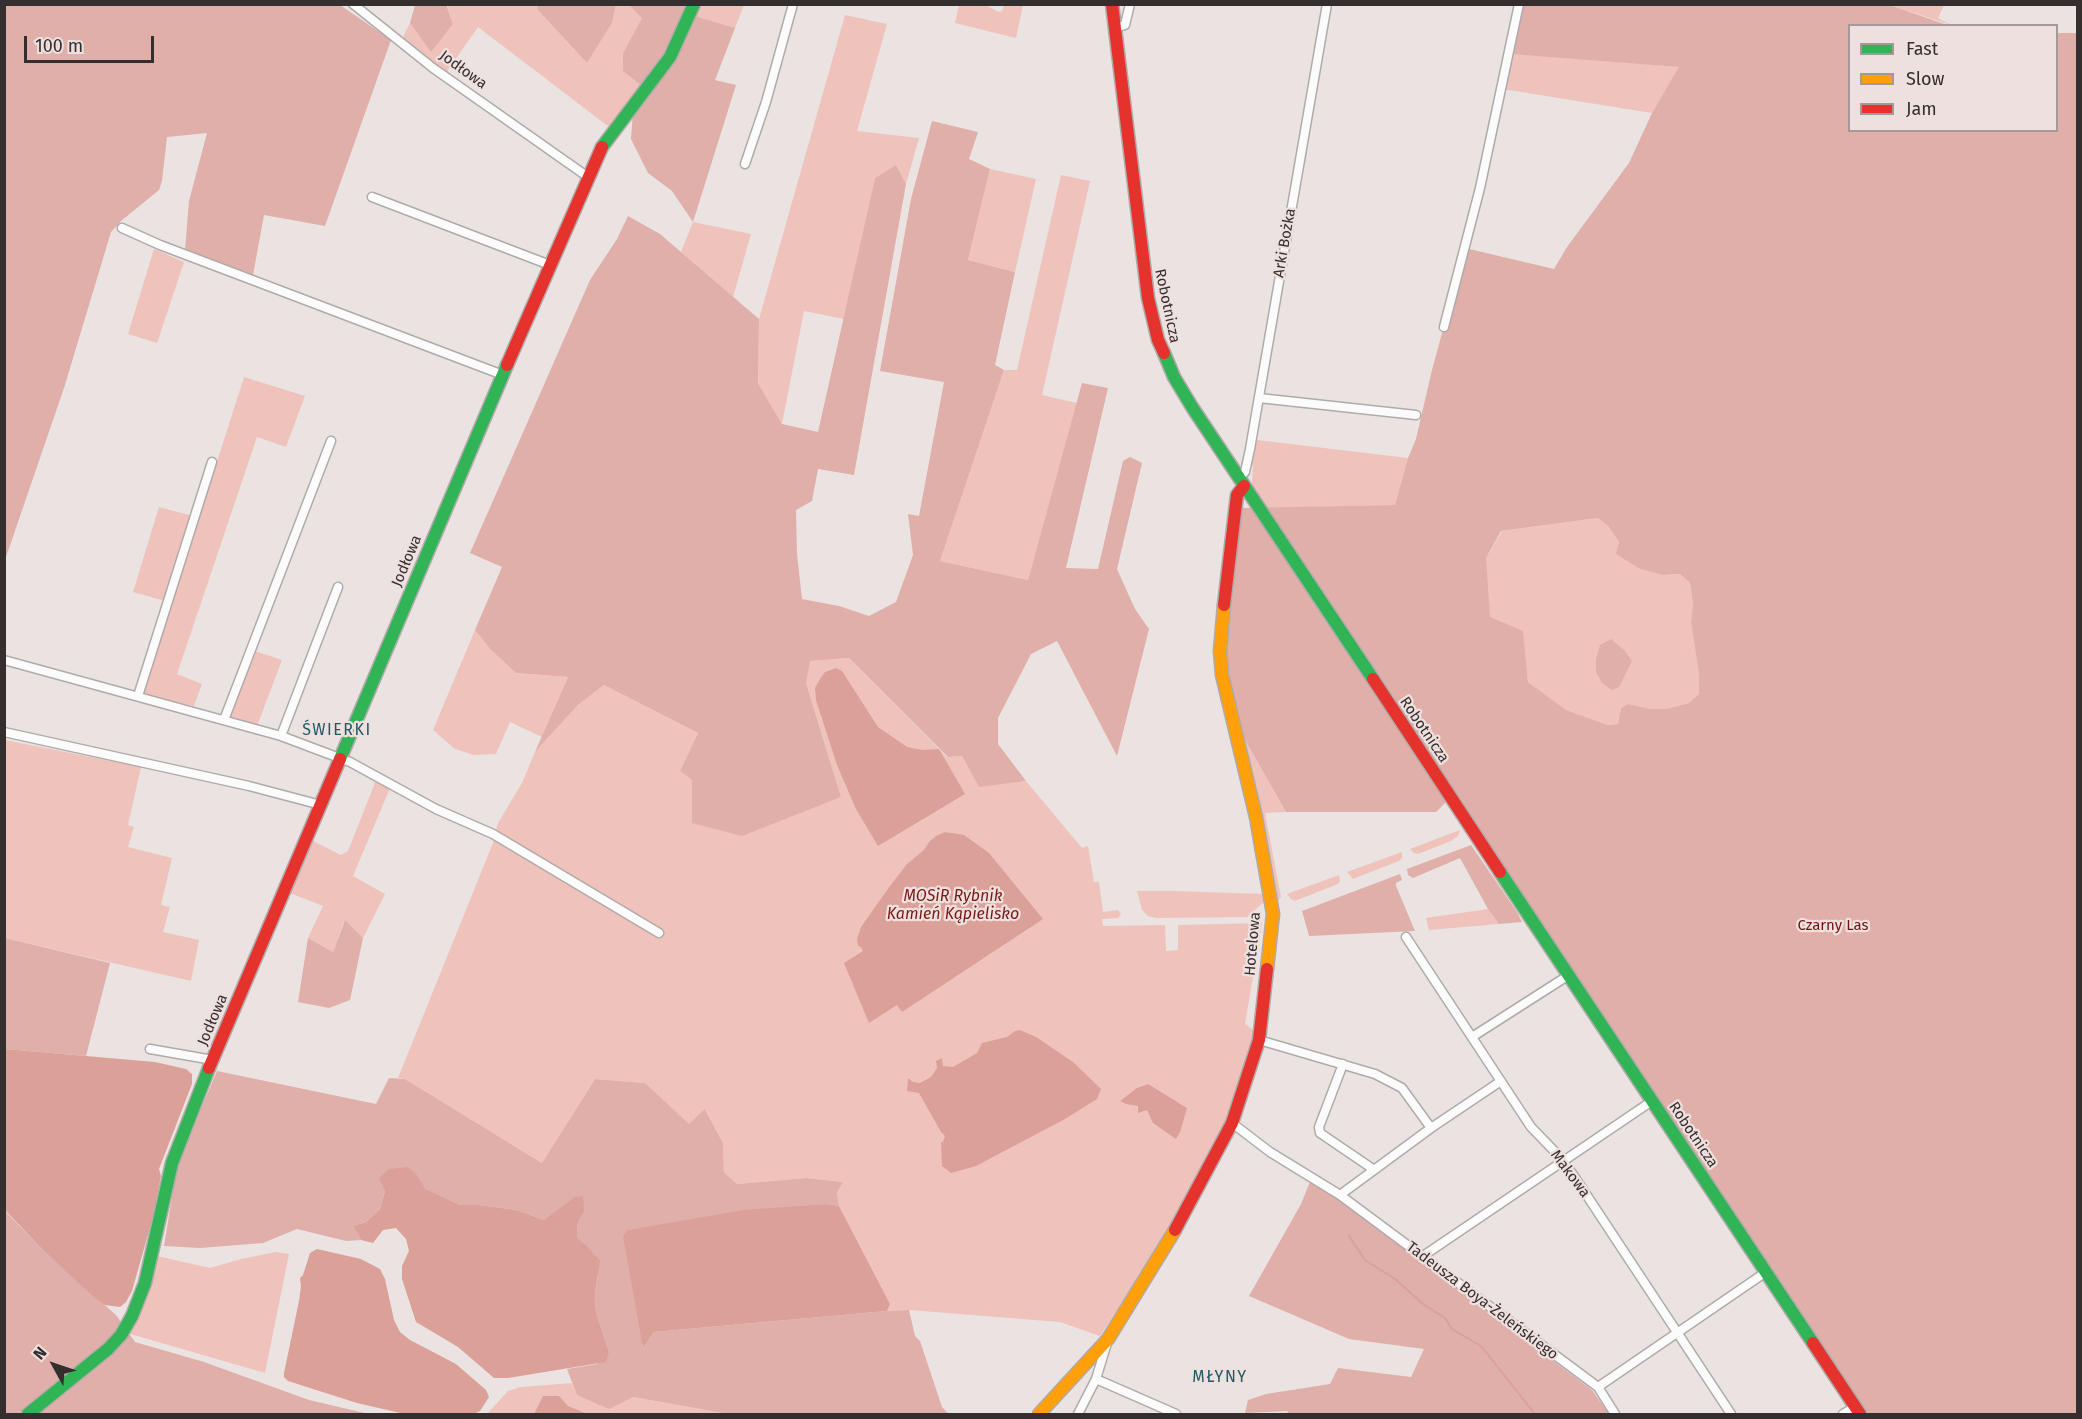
<!DOCTYPE html>
<html>
<head>
<meta charset="utf-8">
<style>
  body { margin:0 }
  #map { position:relative; width:2082px; height:1419px; overflow:hidden; background:#eae3e2; font-family:"Fira Sans",sans-serif }
  canvas { display:block }
  .frame { position:absolute; inset:0; border:6px solid #342f2e; pointer-events:none }
  .legend { position:absolute; left:1848px; top:24px; width:210px; height:108px; box-sizing:border-box; background:#eee0de; border:2px solid #a49998; margin:0; padding:8px 10px; list-style:none; font-size:18px; color:#342f2e }
  .legend li { display:flex; align-items:center; gap:12px; height:30px }
  .legend b { width:30px; border:2px solid #a49998 }
  .north { position:absolute; left:24px; top:1335px; width:60px; height:60px; -webkit-text-stroke:4px #eee0de; paint-order:stroke; rotate:310deg; font-size:16px; font-weight:700; line-height:24px; text-align:center; color:#342f2e }
  .north::after { content:''; display:block; margin:auto; width:21px; height:27px; background:#342f2e; clip-path:polygon(50% 0,100% 100%,50% 72%,0 100%) }
  .scale { position:absolute; left:24px; top:36px; width:130px; height:27px; box-sizing:border-box; border:3px solid #342f2e; border-top:0; padding-left:8px; font-size:18px; line-height:21px; white-space:nowrap; color:#342f2e; -webkit-text-stroke:4px #eee0de; paint-order:stroke }
</style>
</head>
<body>
<div id="map">
<canvas width="2082" height="1419"></canvas>
<div class="frame"></div>
<ul class="legend">
<li><b style="height:8px;background:#30b455"></b>Fast</li>
<li><b style="height:8px;background:#ff9f0a"></b>Slow</li>
<li><b style="height:8px;background:#e5322d"></b>Jam</li>
</ul>
<div class="north">N</div>
<div class="scale">100 m</div>
</div>
<script>
const ctx = document.querySelector('canvas').getContext('2d');
ctx.lineJoin = 'round';
function fill(path, color) {
  ctx.fillStyle = color;
  ctx.fill(path, 'evenodd');
}
function toPath(rows) {
  const path = new Path2D();
  for (const r of rows) {
    path.moveTo(r[0], r[1]);
    for (let i = 2; i < r.length; i += 2) path.lineTo(r[i], r[i + 1]);
  }
  return path;
}
function trace(path, color, width, dash) {
  ctx.strokeStyle = color;
  ctx.lineWidth = width;
  ctx.lineCap = dash ? 'butt' : 'round';
  ctx.setLineDash(dash || []);
  ctx.stroke(path);
}
function drawText(font, color, halo, rows, align = 'center') {
  ctx.font = font + ' "Fira Sans",sans-serif';
  ctx.lineWidth = 4.5;
  ctx.setLineDash([]);
  ctx.textBaseline = 'middle';
  ctx.strokeStyle = halo;
  ctx.fillStyle = color;
  for (const [text, x, y, turn = 0] of rows) {
    ctx.save();
    ctx.translate(x, y);
    ctx.rotate((+turn || 0) * Math.PI / 180);
    ctx.textAlign = isNaN(turn) ? turn : align;
    if (halo) ctx.strokeText(text, 0, 0);
    ctx.fillText(text, 0, 0);
    ctx.restore();
  }
}
fill(toPath([
  [447,5,538,5,537,9,587,63,612,23,616,5,629,5,643,18,623,53,641,85,609,127,478,27,446,73,402,39,410,23,431,51,453,24],
  [699,5,744,5,735,28,695,16],
  [959,5,986,5,998,12,1002,11,1004,5,1023,5,1016,38,955,23],
  [1890,5,1944,5,1938,18,1951,25],
  [845,15,887,24,857,131,919,138,906,184,896,165,875,178,844,319,804,311,782,424,758,383,759,319],
  [1511,54,1560,57,1680,67,1652,113,1502,89],
  [990,169,1036,179,1015,272,968,260],
  [1061,175,1090,181,1042,395,1077,403,1028,580,940,561,1004,370,1017,370],
  [693,222,751,234,733,297,681,252],
  [154,249,184,262,157,343,128,334],
  [244,377,305,396,286,447,257,437,177,674,202,684,194,706,143,694],
  [1257,440,1408,458,1395,505,1266,508,1252,484,1253,466,1250,463],
  [159,507,193,516,165,601,133,592],
  [1598,518,1608,526,1619,542,1617,554,1640,569,1662,575,1680,574,1690,583,1693,604,1691,622,1699,675,1699,694,1689,703,1666,709,1651,709,1628,704,1621,708,1618,724,1608,725,1566,710,1541,692,1528,682,1522,631,1485,620,1486,558,1502,531],
  [475,630,490,649,516,673,568,677,542,737,510,722,496,754,474,755,455,749,433,730],
  [255,651,282,660,257,726,229,719],
  [849,658,947,757,962,756,979,786,1026,781,1082,848,1088,846,1094,882,1099,882,1103,912,1118,910,1121,914,1118,918,1102,919,1103,926,1165,925,1166,951,1178,950,1178,925,1262,923,1245,1024,1256,1032,1233,1105,1203,1169,1149,1260,1100,1336,1060,1322,909,1310,887,1311,890,1304,839,1206,837,1193,843,1182,806,1178,737,1184,724,1172,723,1143,706,1110,689,1125,645,1083,595,1079,542,1163,405,1079,398,1078,493,843,498,823,522,783,535,752,578,705,604,685,698,733,680,771,692,780,693,822,841,797,806,683,809,661],
  [1240,731,1286,812,1265,813,1281,897,1278,901,1276,901],
  [5,740,141,767,128,825,134,827,128,847,172,858,161,905,170,907,163,932,199,940,191,981,5,938],
  [376,780,390,788,353,876,385,894,363,938,344,921,333,952,308,938,323,906,287,892,311,840,341,855,348,851],
  [1460,830,1458,836,1451,841,1418,854,1414,853,1410,849],
  [1402,852,1402,858,1399,861,1353,879,1347,872],
  [1339,875,1340,881,1338,884,1295,901,1291,899,1287,894],
  [1137,891,1173,891,1265,894,1264,902,1247,917,1156,918,1148,916,1142,910],
  [1488,909,1499,924,1429,930,1426,918],
  [276,1252,289,1254,265,1373,127,1333,148,1293,157,1256,210,1268,241,1259],
  [572,1383,577,1395,633,1397,728,1414,588,1414,568,1406,559,1396,543,1397,534,1414,487,1414,508,1391,521,1387]
]), '#f0c2bc');
fill(toPath([
  [5,4,340,5,391,40,325,226,264,215,253,275,185,250,189,201,207,133,167,137,162,181,159,190,121,221,111,232,64,388,5,560],
  [446,4,453,24,431,52,410,23,415,5],
  [538,5,538,4,616,5,612,23,587,63,537,9],
  [629,5,688,5,680,29,657,67,641,85,623,71,623,53,642,18],
  [1523,5,1890,5,1947,25,1850,26,1850,130,2056,130,2057,33,2077,33,2077,1414,1868,1414,1448,800,1436,812,1286,812,1240,731,1226,680,1226,655,1242,508,1395,505,1408,458,1416,439,1432,370,1465,248,1554,269,1567,247,1629,163,1652,113,1679,67,1511,54],
  [1598,518,1608,526,1619,542,1616,554,1640,569,1662,575,1680,574,1690,583,1693,604,1691,622,1699,675,1699,694,1689,703,1666,709,1651,709,1628,704,1621,708,1618,724,1608,725,1566,710,1528,682,1523,631,1490,617,1486,558,1501,531],
  [695,16,735,28,715,80,736,85,693,222,672,191,648,173,631,139,633,111,660,82],
  [932,121,978,132,969,159,990,169,968,260,1015,272,995,365,1004,370,940,561,1028,580,1082,383,1108,388,1066,568,1098,569,1123,461,1130,457,1142,463,1117,569,1135,609,1149,629,1117,756,1057,641,1031,654,998,718,998,744,1026,781,979,787,962,756,948,757,849,658,810,661,806,683,841,797,742,836,692,823,692,780,680,771,698,733,604,685,578,705,535,752,568,677,516,673,490,649,475,630,502,567,470,553,590,280,617,239,628,216,660,234,759,319,758,383,782,424,818,432,875,178,896,165,906,184,854,475,818,469,812,501,796,510,797,554,802,599,839,606,869,616,896,602,913,555,908,514,919,516,944,382,880,371,911,199],
  [1611,639,1625,651,1632,661,1619,687,1612,690,1602,683,1596,672,1596,659,1600,645],
  [1471,845,1517,912,1522,922,1499,924,1488,909,1460,858,1413,878,1408,875,1407,869],
  [1400,874,1402,880,1396,883,1396,886,1415,931,1309,936,1302,911],
  [345,920,363,938,350,1000,329,1008,298,1002,308,938,333,952],
  [5,938,110,963,86,1056,5,1049],
  [217,1071,376,1104,389,1078,405,1079,542,1163,595,1079,645,1083,689,1124,705,1109,723,1143,724,1172,737,1184,806,1178,843,1182,837,1193,839,1206,827,1204,628,1230,643,1348,654,1332,887,1311,909,1310,915,1336,920,1341,942,1407,949,1414,728,1414,633,1397,609,1409,577,1395,567,1369,597,1364,609,1352,596,1313,595,1293,598,1275,587,1246,577,1239,577,1225,584,1212,544,1220,517,1210,479,1205,460,1205,424,1189,417,1175,385,1191,380,1209,366,1222,353,1226,361,1240,346,1241,297,1229,263,1243,200,1248,164,1246,177,1166],
  [1310,1182,1338,1199,1592,1390,1609,1414,1287,1414,1288,1411,1245,1413,1248,1400,1266,1394,1330,1384,1338,1368,1411,1377,1424,1349,1349,1339,1249,1296,1301,1204],
  [4,1210,42,1249,116,1315,135,1342,204,1362,309,1400,369,1414,5,1414]
]), '#e0afa9');
fill(toPath([
  [836,668,842,671,878,727,907,747,923,750,939,749,965,794,878,846,856,809,837,765,816,700,815,688,820,679,825,672],
  [945,832,964,835,989,853,1043,919,902,1012,897,1005,869,1023,844,963,863,951,861,947,858,946,857,939,861,927,890,886,907,864,924,850,929,842,936,836],
  [1020,1030,1036,1037,1073,1062,1101,1089,1097,1099,1065,1119,976,1166,951,1173,942,1166,941,1142,943,1142,945,1136,941,1132,919,1093,907,1091,908,1078,913,1082,920,1083,931,1077,937,1068,936,1061,942,1058,943,1066,953,1067,977,1053,982,1043,1007,1037,1015,1031],
  [5,1049,155,1062,186,1069,192,1074,192,1084,159,1169,161,1176,153,1217,132,1291,126,1302,120,1307,105,1305,95,1298,42,1249,5,1210],
  [1148,1084,1187,1108,1180,1132,1176,1139,1153,1123,1147,1110,1138,1113,1138,1106,1126,1104,1120,1101,1137,1088],
  [408,1167,417,1175,425,1189,460,1205,479,1205,517,1210,544,1220,575,1197,583,1196,584,1212,577,1225,577,1238,587,1246,600,1261,595,1293,596,1313,609,1352,606,1362,508,1378,494,1378,458,1347,416,1322,402,1279,402,1266,409,1251,406,1239,396,1228,383,1230,373,1243,361,1240,353,1226,366,1222,380,1209,385,1191,379,1178,389,1169],
  [827,1204,839,1206,890,1304,887,1311,654,1332,643,1348,623,1236,628,1230,744,1210],
  [317,1249,361,1259,380,1269,385,1279,394,1320,400,1332,410,1340,456,1364,486,1390,489,1397,480,1411,474,1414,405,1414,357,1403,288,1381,284,1377,284,1373,299,1301,301,1286,300,1278,303,1275,310,1253],
  [543,1396,559,1396,568,1406,588,1414,534,1414]
]), '#dba098');
trace(toPath([
  [1349,1236,1365,1260,1395,1279,1423,1304,1445,1318,1452,1329,1481,1346,1535,1414]
]), '#dba098', 2);
const street = toPath([
  [353,4,433,68,588,177],
  [1115,28,1125,25,1130,4],
  [745,164,766,102,793,4],
  [372,197,550,265],
  [122,228,160,245,503,375],
  [1444,327,1480,188,1519,4],
  [1259,398,1416,415],
  [1239,478,1245,472,1250,449,1327,4],
  [4,660,281,736,350,762,436,809,493,834,659,933],
  [138,696,212,462],
  [224,720,331,441],
  [4,732,249,786,321,805],
  [281,736,338,587],
  [1406,937,1531,1127,1560,1157,1574,1176,1731,1414],
  [1472,1037,1569,975],
  [1259,1040,1375,1074,1402,1088,1431,1128,1340,1195,1598,1387,1615,1414],
  [150,1049,213,1060],
  [1343,1064,1319,1127,1320,1133,1373,1169],
  [1232,1123,1270,1152,1340,1195],
  [1431,1128,1501,1081],
  [1423,1256,1652,1101],
  [1096,1379,1176,1414],
  [1598,1387,1766,1272],
  [1078,1414,1096,1379,1107,1343],
  [1843,1414,1855,1407]
]);
const fast = toPath([
  [602,147,670,57,694,4],
  [1164,353,1174,377,1192,407,1373,679],
  [340,759,507,365],
  [1500,872,1813,1343],
  [28,1414,108,1349,121,1335,132,1316,145,1283,172,1163,209,1068]
]);
const slow = toPath([
  [1224,605,1220,651,1222,675,1256,817,1273,914,1267,969],
  [1039,1414,1108,1339,1175,1230]
]);
const jam = toPath([
  [1112,4,1148,298,1158,340,1164,353],
  [507,365,602,147],
  [1224,605,1237,495,1244,486],
  [1373,679,1500,872],
  [209,1068,340,759],
  [1175,1230,1232,1123,1259,1040,1267,969],
  [1813,1343,1860,1414]
]);
trace(street, '#b0aaaa', 11);
trace(fast, '#b0aaaa', 15);
trace(slow, '#b0aaaa', 15);
trace(jam, '#b0aaaa', 15);
trace(street, '#fcfbfb', 8);
trace(fast, '#30b455', 12);
trace(slow, '#ff9f0a', 12);
trace(jam, '#e5322d', 12);
drawText('15px', '#342f2e', '#eee0de', [
  ["Jodłowa",463,70,36],
  ["Arki Bożka",1285,243,-80],
  ["Robotnicza",1167,306,78],
  ["Jodłowa",407,561,-67],
  ["Robotnicza",1424,730,56],
  ["Hotelowa",1253,944,-85],
  ["Jodłowa",213,1020,-67],
  ["Robotnicza",1693,1135,56],
  ["Makowa",1570,1174,53],
  ["Tadeusza Boya-Żeleńskiego",1482,1301,37]
]);
drawText('15px', '#74100f', '#eee0de', [
  ["Czarny Las",1833,926]
]);
ctx.letterSpacing = '1.5px';
drawText('16px', '#205a62', '#eee0de', [
  ["ŚWIERKI",337,731],
  ["MŁYNY",1220,1378]
]);
ctx.letterSpacing = '0px';
drawText('italic 16px', '#7a1814', '#eee0de', [
  ["MOSiR Rybnik",953,897],
  ["Kamień Kąpielisko",953,915]
]);
</script>
</body>
</html>
